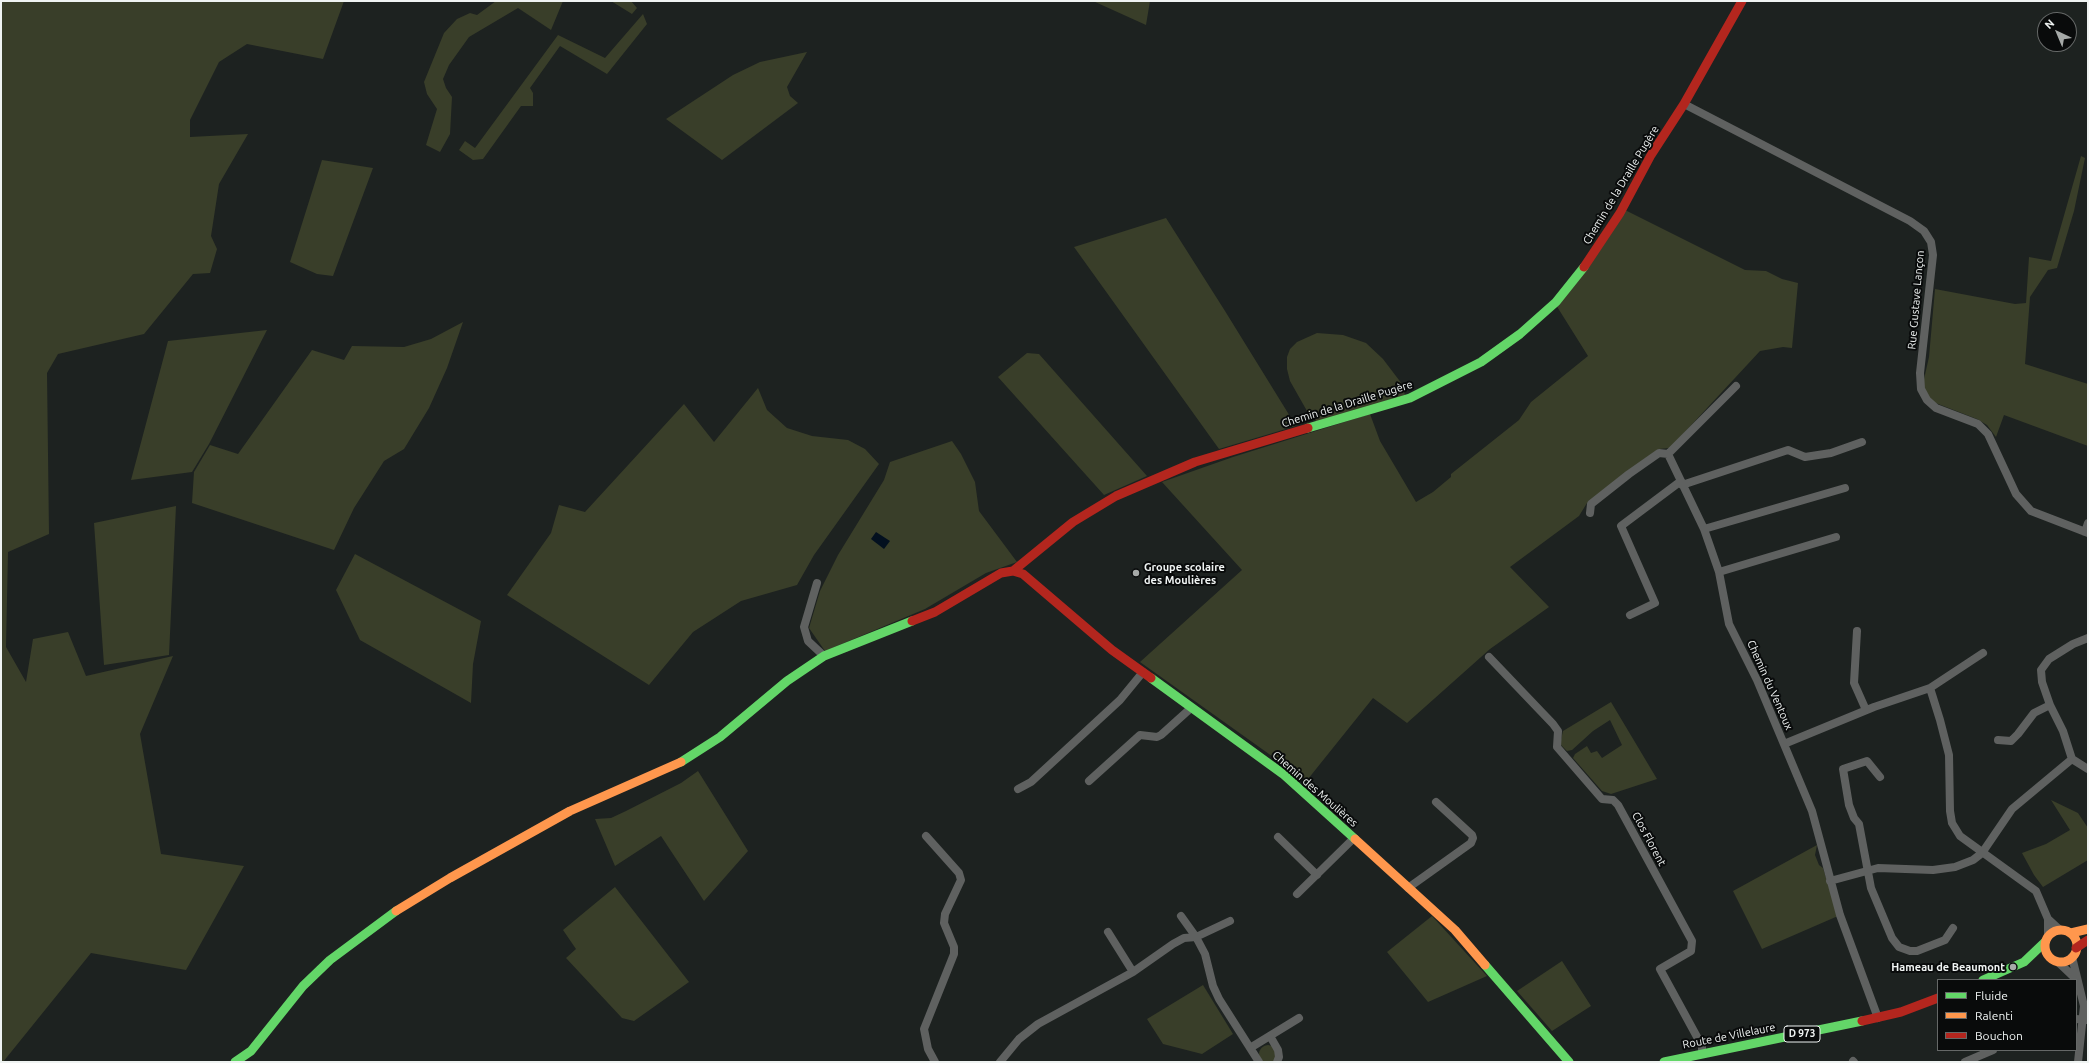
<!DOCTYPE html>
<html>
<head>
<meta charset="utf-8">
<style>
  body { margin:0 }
  #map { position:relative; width:2089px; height:1063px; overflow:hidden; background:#1d2220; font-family:Ubuntu,sans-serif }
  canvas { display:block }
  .frame { position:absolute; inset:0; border:2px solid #eff3f2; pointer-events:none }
  .legend { position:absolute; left:1937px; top:979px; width:140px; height:72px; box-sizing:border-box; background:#090b0b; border:1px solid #656867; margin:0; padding:5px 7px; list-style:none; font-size:12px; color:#eff3f2 }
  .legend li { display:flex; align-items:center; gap:8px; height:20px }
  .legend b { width:20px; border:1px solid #656867 }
  .north { position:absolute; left:2037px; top:12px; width:40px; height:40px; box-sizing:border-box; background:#090b0b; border:1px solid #656867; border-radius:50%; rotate:316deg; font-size:11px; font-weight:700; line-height:16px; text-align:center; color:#eff3f2 }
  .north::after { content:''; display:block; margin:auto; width:14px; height:18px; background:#a6aaa8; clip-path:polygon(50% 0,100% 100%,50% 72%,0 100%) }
</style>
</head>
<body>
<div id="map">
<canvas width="2089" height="1063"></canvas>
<div class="frame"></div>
<ul class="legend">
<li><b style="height:5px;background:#63d668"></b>Fluide</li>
<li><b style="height:5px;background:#ff974d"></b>Ralenti</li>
<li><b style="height:5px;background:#b3261e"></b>Bouchon</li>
</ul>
<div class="north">N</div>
</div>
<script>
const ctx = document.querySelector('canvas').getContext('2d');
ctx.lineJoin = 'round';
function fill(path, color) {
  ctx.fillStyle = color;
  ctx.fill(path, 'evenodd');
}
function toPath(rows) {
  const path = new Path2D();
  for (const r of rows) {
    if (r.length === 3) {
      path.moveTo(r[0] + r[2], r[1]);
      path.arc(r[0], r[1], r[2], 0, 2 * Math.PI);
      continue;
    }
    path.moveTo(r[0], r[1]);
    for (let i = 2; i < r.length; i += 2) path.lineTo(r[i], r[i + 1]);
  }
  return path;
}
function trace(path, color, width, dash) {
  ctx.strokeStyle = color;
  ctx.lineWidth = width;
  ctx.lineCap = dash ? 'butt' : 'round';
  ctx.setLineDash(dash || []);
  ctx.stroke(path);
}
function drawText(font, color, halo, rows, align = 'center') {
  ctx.font = font + ' Ubuntu,sans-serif';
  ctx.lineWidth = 4;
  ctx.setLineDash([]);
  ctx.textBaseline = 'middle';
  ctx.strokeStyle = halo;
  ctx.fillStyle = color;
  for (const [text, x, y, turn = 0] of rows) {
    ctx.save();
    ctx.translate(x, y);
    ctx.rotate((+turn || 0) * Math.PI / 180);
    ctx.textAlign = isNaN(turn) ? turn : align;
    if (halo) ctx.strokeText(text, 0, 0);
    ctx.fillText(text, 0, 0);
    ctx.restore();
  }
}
fill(toPath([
  [1,1,344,1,323,59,247,44,219,62,190,120,190,137,248,134,219,184,211,236,217,249,210,273,193,274,144,334,58,354,47,373,49,534,8,552,6,647,26,682,33,639,68,632,86,676,173,656,140,734,161,854,244,866,186,970,91,953,3,1062,1,1062],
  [496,1,563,1,551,30,518,8,469,37,449,65,443,79,446,88,452,97,450,134,440,152,426,145,437,109,427,94,424,82,444,33,457,19,470,13,477,15],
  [611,1,631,1,637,8,632,14],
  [1093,1,1150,1,1146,25],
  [643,14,647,24,607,74,560,46,530,88,533,93,533,106,521,106,483,159,473,160,459,150,465,141,475,148,558,35,605,58],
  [807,52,787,87,790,96,798,103,722,160,666,119,733,75,760,62],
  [2081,156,2085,158,2074,211,2057,268,2048,270,2030,297,2025,364,2088,384,2088,446,2004,415,1996,437,1987,425,1977,419,1933,402,1922,388,1929,357,1935,289,2015,304,2026,303,2029,257,2051,261],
  [322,160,373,168,333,276,317,274,290,262],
  [1625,210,1745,270,1766,271,1782,279,1798,283,1792,348,1783,347,1760,351,1670,448,1659,449,1587,503,1579,516,1510,567,1549,607,1490,649,1407,723,1373,698,1304,784,1297,774,1140,662,1242,570,1162,482,1233,457,1370,414,1380,441,1416,502,1433,492,1451,477,1451,474,1519,420,1531,402,1588,356,1556,305],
  [1166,218,1225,311,1296,426,1219,449,1074,247],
  [463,322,447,368,429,408,404,449,384,461,354,508,334,550,192,503,194,472,210,445,238,454,312,350,344,360,352,346,404,347,431,339],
  [267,330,209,444,192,472,131,480,168,341],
  [1317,333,1343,335,1366,343,1383,359,1402,384,1405,395,1318,423,1307,411,1290,381,1287,369,1287,357,1290,349,1297,342],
  [1027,353,1039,354,1147,476,1104,495,998,377],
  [758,388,767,410,787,428,812,436,848,440,865,449,879,464,814,555,797,585,741,601,693,632,649,685,507,595,551,533,559,505,585,512,684,404,714,442],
  [952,441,961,454,975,482,979,511,1017,562,986,573,925,609,825,651,809,628,820,591,838,555,884,480,890,462],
  [176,506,169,655,104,665,94,523],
  [355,554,481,621,473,664,471,703,360,640,336,590],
  [1611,702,1657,779,1611,794,1602,791,1573,758,1575,754,1587,746,1591,753,1597,751,1602,758,1622,745,1610,720,1593,731,1572,750,1567,751,1560,744,1563,731],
  [698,771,748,851,704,901,661,836,615,866,595,819,611,818,626,811,681,783],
  [2051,800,2078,813,2088,828,2088,860,2043,887,2034,875,2022,853,2046,844,2070,830],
  [1817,845,1815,855,1819,865,1823,868,1838,916,1762,949,1733,891],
  [615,887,689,982,634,1021,622,1018,566,958,576,949,563,930],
  [1432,916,1487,976,1428,1002,1387,952],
  [1562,961,1591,1006,1552,1031,1517,991],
  [1203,985,1233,1034,1202,1054,1163,1044,1147,1019],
  [1268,1054,9]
]), '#393e29');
fill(toPath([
  [876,532,890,541,884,549,871,539]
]), '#03101f');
trace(toPath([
  [1684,104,1910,221,1924,231,1931,242,1933,255,1920,373,1921,389,1927,400,1936,408,1978,424,1988,434,2016,494,2031,511,2088,533],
  [1668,454,1704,529,1719,572,1729,624,1757,680,1812,811,1840,915,1878,1018],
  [1668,454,1736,386],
  [1682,485,1788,450,1805,457,1831,453,1862,442],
  [1590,513,1591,504,1629,474,1659,453,1668,454],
  [1704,529,1845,488],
  [2085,532,2088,523],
  [1719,572,1836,537],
  [817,583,804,627,808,641,824,656],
  [1630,615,1655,603,1621,526,1681,481],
  [1857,631,1854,683,1866,710],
  [2088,638,2073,644,2049,659,2041,670,2042,682,2050,705,2063,731,2072,759,2088,769],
  [1489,657,1553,724,1558,731,1557,747,1602,799,1613,800,1618,805,1692,941,1691,951,1660,969,1702,1046,1702,1053],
  [1930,688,1983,653],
  [1998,740,2011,741,2018,734,2034,713,2050,705],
  [1784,744,1874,707,1930,688,1940,720,1949,755,1950,811,1952,823,1960,836,2036,891,2048,919,2048,937],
  [1880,777,1867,761,1843,769,1849,805,1854,818,1859,824,1871,888,1892,938,1899,947,1910,951,1917,951,1945,940,1953,928],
  [1089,781,1140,735,1157,737,1161,735,1191,708],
  [1018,789,1031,782,1120,700,1143,672],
  [926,836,959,873,961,880,945,914,944,923,954,947,954,954,924,1029,928,1049,935,1062],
  [1278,837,1317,875],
  [1830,881,1878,868,1933,870,1955,867,1973,860,1982,853,2012,809,2072,759],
  [1408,888,1471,843,1473,838,1472,835,1436,802],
  [1297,894,1353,839],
  [1181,916,1196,937,1205,954,1213,986,1219,999,1259,1062],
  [2048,919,2060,930],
  [1108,932,1133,972],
  [2072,957,2084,1006,2078,1062],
  [2057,961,2077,980],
  [2076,1019,2088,1020],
  [1270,1036,1278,1050,1279,1057,1277,1062],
  [1250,1048,1299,1018],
  [1853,1061,1854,1062],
  [1000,1062,1019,1039,1038,1024,1133,972,1173,944,1184,938,1196,937,1230,921],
  [1965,1062,1993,1050]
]), '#5f6160', 8);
trace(toPath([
  [1308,428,1410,398,1481,362,1520,334,1556,302,1584,267],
  [1151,678,1283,774,1355,839],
  [681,762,720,737,787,681,824,656,912,621],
  [1485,965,1569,1062],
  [1983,980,2024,962,2045,942],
  [235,1062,251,1051,303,986,330,960,396,911],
  [1664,1062,1862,1021]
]), '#63d668', 9);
trace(toPath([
  [1355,839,1455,930,1485,965],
  [396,911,450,878,570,811,681,762],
  [2061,946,16],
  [2071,933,2088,929]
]), '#ff974d', 9);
trace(toPath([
  [1584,267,1620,213,1651,155,1684,104,1742,1],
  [1013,571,1073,522,1116,496,1195,462,1308,428],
  [912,621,935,612,1001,573,1013,571,1023,574,1112,650,1151,678],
  [2076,948,2088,940],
  [1862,1021,1901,1012,1938,998]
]), '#b3261e', 9);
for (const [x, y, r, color] of [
  [1136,573,4,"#a6aaa8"],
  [2013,967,4,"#a6aaa8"]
]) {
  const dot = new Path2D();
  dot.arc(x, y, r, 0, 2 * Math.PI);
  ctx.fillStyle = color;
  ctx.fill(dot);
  trace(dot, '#090b0b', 1.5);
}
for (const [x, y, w] of [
  [1802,1034,36]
]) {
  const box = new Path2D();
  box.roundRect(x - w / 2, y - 8, w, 16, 3);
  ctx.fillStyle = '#090b0b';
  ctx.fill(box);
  trace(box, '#eff3f2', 1);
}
drawText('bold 10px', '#eff3f2', null, [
  ["D 973",1802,1034]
]);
drawText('11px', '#eff3f2', '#090b0b', [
  ["Chemin de la Draille Pugère",1621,185,-59],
  ["Rue Gustave Lançon",1916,300,-85],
  ["Chemin de la Draille Pugère",1347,404,-17],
  ["Chemin du Ventoux",1770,685,66],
  ["Chemin des Moulières",1315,789,41],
  ["Clos Florent",1649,839,62],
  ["Route de Villelaure",1729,1036,-11]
]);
drawText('bold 11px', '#eff3f2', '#090b0b', [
  ["Groupe scolaire",1144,567],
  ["des Moulières",1144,580],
  ["Hameau de Beaumont",2005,967,"right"]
], 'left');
</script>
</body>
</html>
